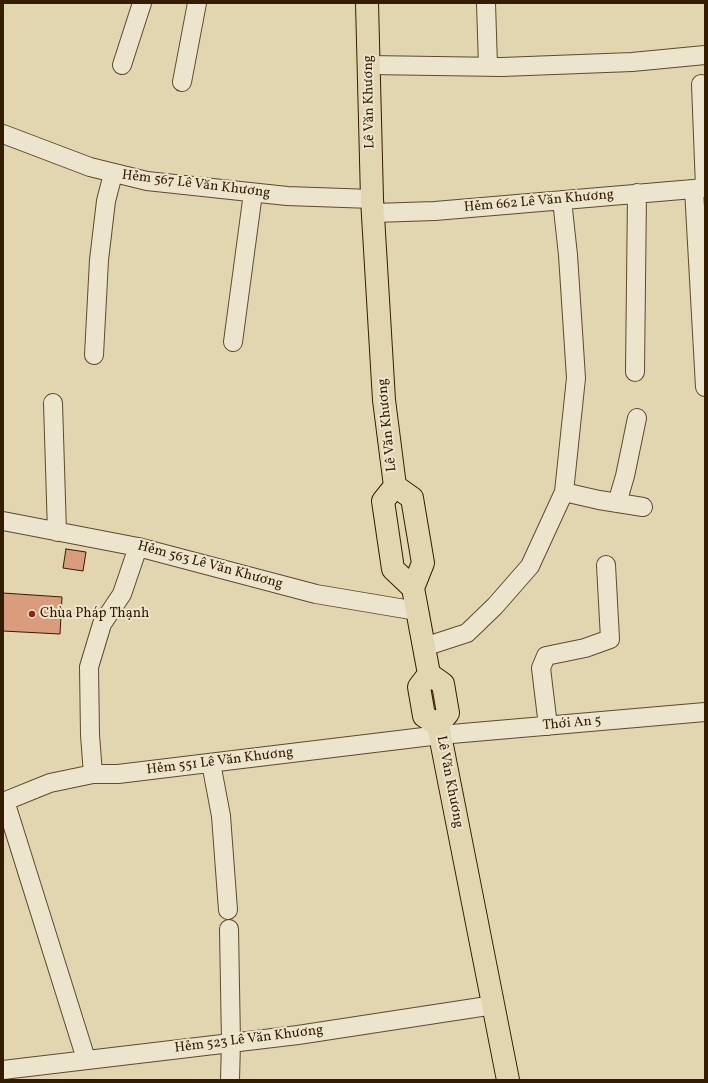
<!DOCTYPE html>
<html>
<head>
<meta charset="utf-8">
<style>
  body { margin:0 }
  #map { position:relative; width:708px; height:1083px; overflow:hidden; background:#e1d6b0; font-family:Vollkorn,serif }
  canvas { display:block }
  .frame { position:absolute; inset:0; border:4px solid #341c00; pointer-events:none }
</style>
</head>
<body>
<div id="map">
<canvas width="708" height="1083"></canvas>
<div class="frame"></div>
</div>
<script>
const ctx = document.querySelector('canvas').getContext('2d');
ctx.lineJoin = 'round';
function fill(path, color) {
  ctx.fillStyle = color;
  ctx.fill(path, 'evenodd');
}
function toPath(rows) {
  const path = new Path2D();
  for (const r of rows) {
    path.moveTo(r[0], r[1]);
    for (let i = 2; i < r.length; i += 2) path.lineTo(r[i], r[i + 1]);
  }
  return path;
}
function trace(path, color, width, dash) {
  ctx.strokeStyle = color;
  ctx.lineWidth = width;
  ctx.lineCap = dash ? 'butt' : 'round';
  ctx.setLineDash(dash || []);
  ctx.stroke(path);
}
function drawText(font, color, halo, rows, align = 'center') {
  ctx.font = font + ' Vollkorn,serif';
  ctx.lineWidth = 4;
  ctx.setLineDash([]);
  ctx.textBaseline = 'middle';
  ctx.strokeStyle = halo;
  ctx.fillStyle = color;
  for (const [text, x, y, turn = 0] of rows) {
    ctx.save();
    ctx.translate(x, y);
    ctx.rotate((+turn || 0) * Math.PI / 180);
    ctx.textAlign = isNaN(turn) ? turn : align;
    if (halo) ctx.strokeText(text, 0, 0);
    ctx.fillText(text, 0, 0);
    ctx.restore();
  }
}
const building = toPath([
  [66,549,86,552,83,571,63,568,66,549],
  [3,593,62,597,60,634,3,631,3,593]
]);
fill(building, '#d99d7d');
trace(building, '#341c00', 1);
const minor = toPath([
  [486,3,488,66],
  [122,65,142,3],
  [369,65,502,67,632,62,705,55],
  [182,82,197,3],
  [3,134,90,167,147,181,287,196,372,199],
  [694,189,705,387],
  [562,200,568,255,576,378,564,492],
  [374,213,435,211,705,188,701,84],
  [233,342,253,193],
  [94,355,99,260,106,201,113,174],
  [635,372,637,193],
  [53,403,57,532],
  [617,503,625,476,637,418],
  [3,521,138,547,316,594,417,611],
  [424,647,467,633,495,606,530,566,564,492,599,500,643,507],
  [548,726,541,668,546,656,585,648,610,639,606,565],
  [211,763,221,816,228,910],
  [93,774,90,735,89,667,102,624,122,594,138,547],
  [5,801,86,1059],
  [3,802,50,783,93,774,118,774,440,735,705,712],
  [229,929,231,1043,230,1080],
  [3,1070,298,1035,494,1005]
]);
const major = toPath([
  [367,3,372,199,384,400,395,486,412,498,423,563,413,588,429,674,443,684,448,713,438,725],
  [395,486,383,501,393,569,413,588],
  [429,674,419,687,424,716,438,725],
  [438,725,508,1080]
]);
trace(minor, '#5f4a2c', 20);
trace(major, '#341c00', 24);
trace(minor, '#ece4cc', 18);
trace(major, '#e1d6b0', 22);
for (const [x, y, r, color] of [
  [32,614,4,"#8f2418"]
]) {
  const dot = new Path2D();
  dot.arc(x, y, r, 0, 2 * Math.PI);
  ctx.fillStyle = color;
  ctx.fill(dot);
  trace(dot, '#ece4cc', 1.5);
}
drawText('14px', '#341c00', '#ece4cc', [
  ["Lê Văn Khương",370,102,-91],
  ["Hẻm 567 Lê Văn Khương",196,185,7],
  ["Hẻm 662 Lê Văn Khương",539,202,-5],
  ["Lê Văn Khương",388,425,-96],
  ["Hẻm 563 Lê Văn Khương",210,566,15],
  ["Thới An 5",572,724,-5],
  ["Hẻm 551 Lê Văn Khương",220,762,-7],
  ["Lê Văn Khương",449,782,79],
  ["Hẻm 523 Lê Văn Khương",249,1040,-7]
]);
drawText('14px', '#341c00', '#ece4cc', [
  ["Chùa Pháp Thạnh",40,614]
], 'left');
</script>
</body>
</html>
